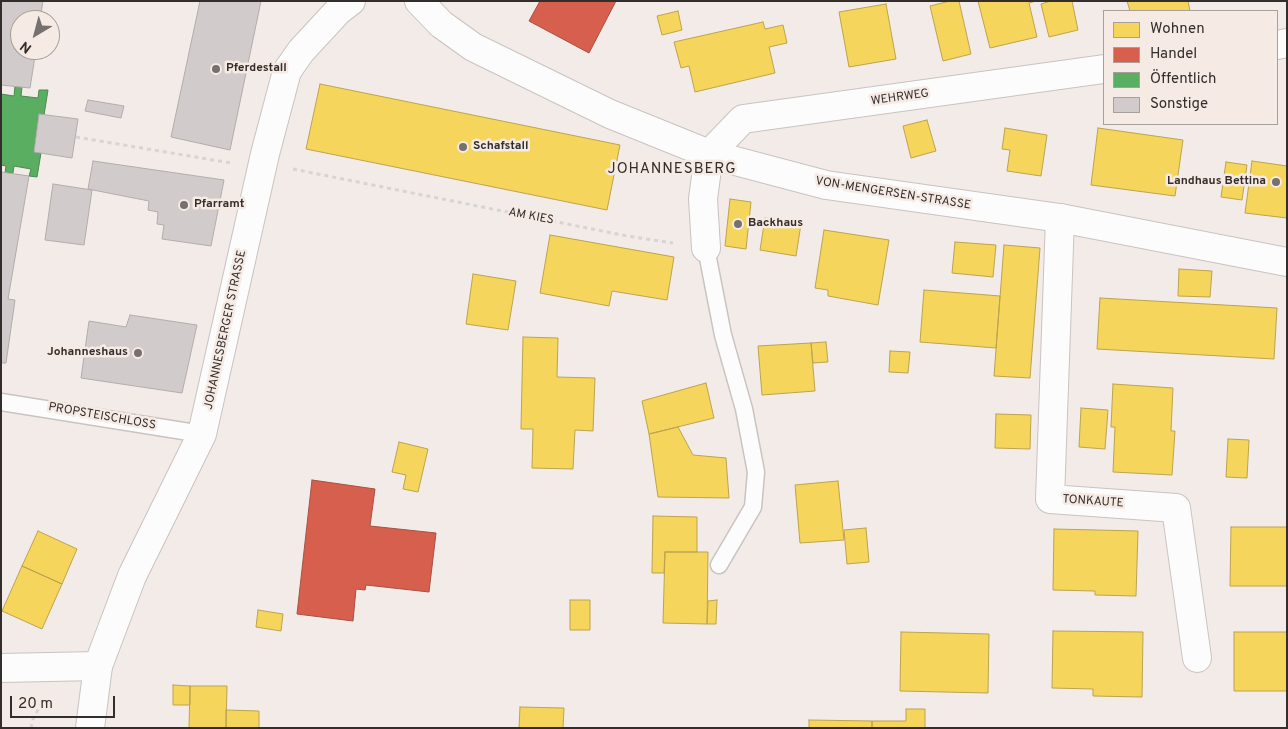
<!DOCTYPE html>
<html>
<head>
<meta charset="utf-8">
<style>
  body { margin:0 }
  #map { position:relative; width:1288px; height:729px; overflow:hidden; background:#f2ebe8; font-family:Overpass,sans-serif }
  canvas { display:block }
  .frame { position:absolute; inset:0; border:2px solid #332e2c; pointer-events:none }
  .legend { position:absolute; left:1103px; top:10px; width:175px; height:115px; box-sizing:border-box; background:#f6eae4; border:1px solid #a89f9a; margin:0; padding:6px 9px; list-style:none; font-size:15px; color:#332e2c }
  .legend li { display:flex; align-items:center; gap:10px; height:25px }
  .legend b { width:25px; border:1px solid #a89f9a }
  .north { position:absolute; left:10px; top:10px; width:50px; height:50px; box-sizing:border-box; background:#f6eae4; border:1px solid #a89f9a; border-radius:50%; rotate:217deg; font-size:14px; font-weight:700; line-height:20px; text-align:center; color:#332e2c }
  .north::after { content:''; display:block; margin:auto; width:18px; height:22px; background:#76706e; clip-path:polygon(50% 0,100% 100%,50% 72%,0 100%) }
  .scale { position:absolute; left:10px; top:696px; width:105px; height:22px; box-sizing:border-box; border:2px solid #332e2c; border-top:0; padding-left:6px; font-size:15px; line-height:18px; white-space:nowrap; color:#332e2c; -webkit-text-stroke:4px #f6eae4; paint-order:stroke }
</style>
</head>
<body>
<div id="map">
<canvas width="1288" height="729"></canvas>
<div class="frame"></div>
<ul class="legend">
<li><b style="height:14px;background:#f6d55c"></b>Wohnen</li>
<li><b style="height:14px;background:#d6604d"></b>Handel</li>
<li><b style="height:14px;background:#5aae61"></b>Öffentlich</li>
<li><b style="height:14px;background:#d1cccb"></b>Sonstige</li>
</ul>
<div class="north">N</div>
<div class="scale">20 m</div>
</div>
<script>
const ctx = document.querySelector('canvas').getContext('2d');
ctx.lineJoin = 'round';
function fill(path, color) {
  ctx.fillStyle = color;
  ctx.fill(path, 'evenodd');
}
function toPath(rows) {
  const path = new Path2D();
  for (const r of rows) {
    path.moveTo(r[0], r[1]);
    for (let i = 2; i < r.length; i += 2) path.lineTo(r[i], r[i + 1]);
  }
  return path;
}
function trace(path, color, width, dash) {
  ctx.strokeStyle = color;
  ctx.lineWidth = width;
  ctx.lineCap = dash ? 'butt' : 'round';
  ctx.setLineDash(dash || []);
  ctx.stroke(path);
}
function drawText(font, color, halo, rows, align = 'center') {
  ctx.font = font + ' Overpass,sans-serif';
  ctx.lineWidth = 5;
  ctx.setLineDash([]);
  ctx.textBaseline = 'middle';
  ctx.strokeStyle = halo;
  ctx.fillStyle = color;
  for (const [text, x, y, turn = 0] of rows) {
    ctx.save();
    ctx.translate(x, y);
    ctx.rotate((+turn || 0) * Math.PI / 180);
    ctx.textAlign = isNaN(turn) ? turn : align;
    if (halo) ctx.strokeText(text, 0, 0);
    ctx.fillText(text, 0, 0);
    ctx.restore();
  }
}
const homes = toPath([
  [950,1,959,1,971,54,943,61,930,6,950,1],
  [978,1,1036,1,1029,3,1037,37,990,48,978,1],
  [1051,1,1072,1,1078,30,1049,37,1041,4,1051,1],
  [1127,1,1188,1,1190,11,1130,11,1127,1],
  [886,4,896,59,849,67,839,12,886,4],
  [678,11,682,30,662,35,657,16,678,11],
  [763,22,765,29,783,25,787,43,769,47,775,73,695,92,689,66,681,68,674,42,763,22],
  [320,84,620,145,607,210,306,149,320,84],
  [927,120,936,151,911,158,903,126,927,120],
  [1005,128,1047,135,1041,176,1007,171,1010,150,1002,149,1005,128],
  [1098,128,1183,140,1175,196,1091,185,1098,128],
  [1252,161,1287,166,1287,218,1245,213,1252,161],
  [1226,162,1247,165,1242,200,1221,197,1226,162],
  [730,199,751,202,746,249,725,246,730,199],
  [765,218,801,224,796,256,760,250,765,218],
  [824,230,889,240,878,305,828,296,828,290,815,288,824,230],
  [550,235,674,257,667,300,612,291,609,306,540,293,550,235],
  [955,242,996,245,993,277,952,273,955,242],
  [1004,245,1040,248,1030,378,994,376,1004,245],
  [1179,269,1212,271,1210,297,1178,296,1179,269],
  [473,274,516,281,508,330,466,324,473,274],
  [924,290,1000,296,996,348,920,342,924,290],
  [1100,298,1277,308,1274,359,1097,349,1100,298],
  [523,337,558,338,557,377,595,378,593,431,575,430,573,469,532,468,533,429,521,429,523,337],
  [826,342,828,362,813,363,811,343,826,342],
  [811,343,815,391,762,395,758,346,811,343],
  [890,351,910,352,908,373,889,372,890,351],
  [706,383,714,418,649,434,642,401,706,383],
  [1113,384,1173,388,1171,431,1175,431,1172,475,1113,472,1115,427,1111,427,1113,384],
  [1081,408,1108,410,1105,449,1079,447,1081,408],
  [996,414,1031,415,1030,449,995,448,996,414],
  [678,427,693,455,726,458,729,498,658,497,649,434,678,427],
  [1228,439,1249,440,1247,478,1226,477,1228,439],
  [399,442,428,449,418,492,403,489,406,475,392,472,399,442],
  [838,481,844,540,800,543,795,485,838,481],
  [653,516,697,517,697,552,665,552,664,573,652,573,653,516],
  [1231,527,1287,527,1287,586,1230,586,1231,527],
  [866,528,869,562,847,564,844,530,866,528],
  [1054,529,1138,531,1136,596,1095,595,1095,591,1053,590,1054,529],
  [38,531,77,549,62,584,22,566,38,531],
  [665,552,708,552,707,624,663,623,665,552],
  [22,566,62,584,42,629,2,611,22,566],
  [570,600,590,600,590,630,570,630,570,600],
  [717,600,716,624,707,624,708,601,717,600],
  [258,610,283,614,281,631,256,627,258,610],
  [1053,631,1143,632,1142,697,1093,696,1093,689,1052,688,1053,631],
  [901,632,989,634,988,693,900,691,901,632],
  [1234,632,1287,632,1287,691,1234,691,1234,632],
  [173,685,190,686,190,705,173,705,173,685],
  [190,686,227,686,226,728,189,728,190,686],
  [520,707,564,708,563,728,519,728,520,707],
  [906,709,925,709,925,728,872,728,872,721,906,721,906,709],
  [226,710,259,711,259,728,226,728,226,710],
  [809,720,872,721,872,728,809,728,809,720]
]);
fill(homes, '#f6d55c');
trace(homes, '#bca34e', 1);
const shops = toPath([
  [540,1,616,1,589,53,529,21,540,1],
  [312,480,375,489,370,526,436,533,429,592,366,585,365,590,356,589,353,621,297,614,312,480]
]);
fill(shops, '#d6604d');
trace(shops, '#a55143', 1);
const public = toPath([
  [15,86,22,87,21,96,38,98,39,90,48,90,44,115,39,114,34,152,41,153,37,177,29,176,31,169,14,166,13,173,5,173,6,166,1,165,1,94,14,96,15,86]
]);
fill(public, '#5aae61');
trace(public, '#4e8851', 1);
const building = toPath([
  [1,1,43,1,40,20,20,20,20,50,36,50,30,88,1,85,1,1],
  [200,1,261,1,230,150,171,137,200,1],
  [88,100,124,106,121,118,85,111,88,100],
  [39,114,78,119,72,158,34,152,39,114],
  [93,161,224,180,211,246,162,239,164,225,157,224,158,212,148,210,149,201,88,189,93,161],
  [1,172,29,176,8,299,15,300,6,363,1,363,1,172],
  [53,184,92,190,84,245,45,240,53,184],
  [130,315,197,325,182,393,81,378,89,321,126,327,130,315]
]);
fill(building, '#d1cccb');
trace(building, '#b2acac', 1);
const lane = toPath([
  [706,248,723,335,744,409,756,472,753,507,719,565],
  [1,402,202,434]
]);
const street = toPath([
  [1277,45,1287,43],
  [1060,218,1050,499,1176,508,1197,658],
  [706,248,703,199,709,154,743,119,1104,69],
  [1,668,98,666]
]);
const secondary = toPath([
  [419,1,441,24,473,47,610,114,709,154,826,185,1060,218,1287,262],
  [90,728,98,666,132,576,202,434,265,154,287,71,301,51,338,11,351,1]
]);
trace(lane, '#c9c3c1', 19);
trace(street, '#c9c3c1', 30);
trace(secondary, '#c9c3c1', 30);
trace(toPath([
  [76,137,231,163],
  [293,169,627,236,673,243],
  [31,728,33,719,44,699]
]), '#d6d4d4', 3, [4, 4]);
trace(lane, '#fdfcfc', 16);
trace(street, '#fdfcfc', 28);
trace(secondary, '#fdfcfc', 28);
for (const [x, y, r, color] of [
  [216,69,5,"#76706e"],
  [463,147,5,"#76706e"],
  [1276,182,5,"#76706e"],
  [184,205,5,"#76706e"],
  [738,224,5,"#76706e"],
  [138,353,5,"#76706e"]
]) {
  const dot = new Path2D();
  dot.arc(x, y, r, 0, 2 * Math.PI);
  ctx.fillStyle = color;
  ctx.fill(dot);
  trace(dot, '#f6eae4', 2);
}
drawText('bold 12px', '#332e2c', '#f6eae4', [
  ["Pferdestall",226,69],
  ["Schafstall",473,147],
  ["Landhaus Bettina",1266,182,"right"],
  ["Pfarramt",194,205],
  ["Backhaus",748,224],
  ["Johanneshaus",128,353,"right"]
], 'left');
drawText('12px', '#332e2c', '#f6eae4', [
  ["WEHRWEG",900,98,-8],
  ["VON-MENGERSEN-STRASSE",893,194,9],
  ["AM KIES",531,217,11],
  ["JOHANNESBERGER STRASSE",226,330,-78],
  ["PROPSTEISCHLOSS",102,417,10],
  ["TONKAUTE",1093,502,4]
]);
ctx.letterSpacing = '1px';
drawText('15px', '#332e2c', '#f6eae4', [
  ["JOHANNESBERG",672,170]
]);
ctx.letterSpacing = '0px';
</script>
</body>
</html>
